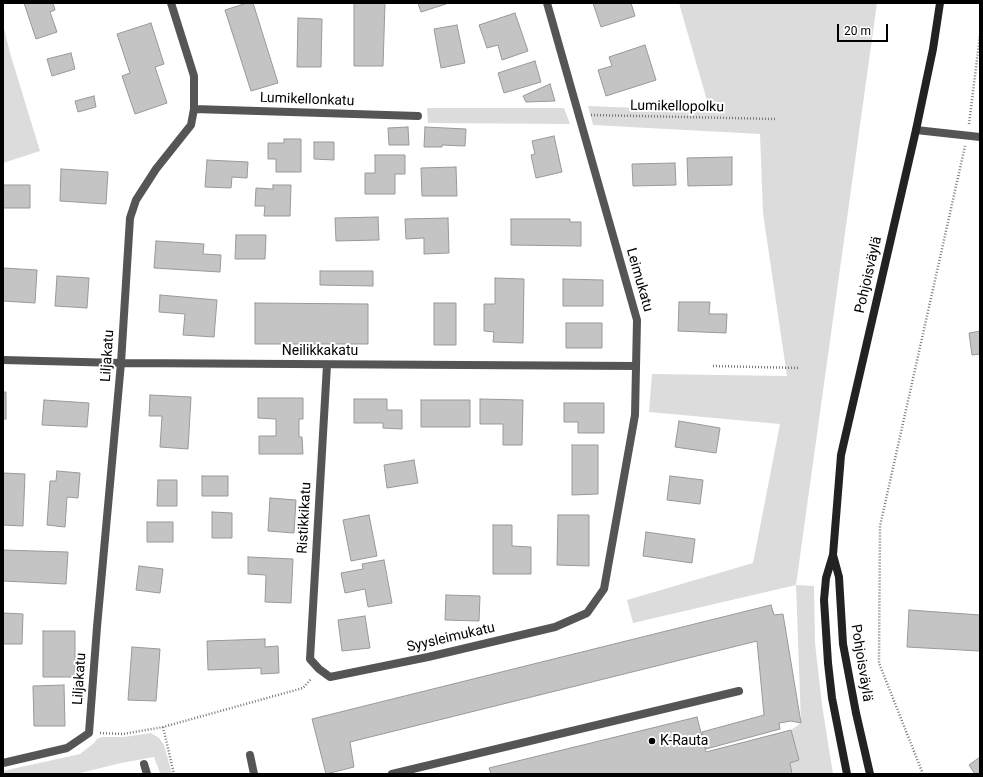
<!DOCTYPE html>
<html>
<head>
<meta charset="utf-8">
<style>
  body { margin:0 }
  #map { position:relative; width:983px; height:777px; overflow:hidden; background:#fff; font-family:Roboto,sans-serif }
  canvas { display:block }
  .frame { position:absolute; inset:0; border:4px solid #000; pointer-events:none }
  .scale { position:absolute; left:837px; top:24px; width:51px; height:18px; box-sizing:border-box; border:2px solid #000; border-top:0; padding-left:5px; font-size:12px; line-height:14px; white-space:nowrap; color:#000; -webkit-text-stroke:3px #fff; paint-order:stroke }
</style>
</head>
<body>
<div id="map">
<canvas width="983" height="777"></canvas>
<div class="frame"></div>
<div class="scale">20 m</div>
</div>
<script>
const ctx = document.querySelector('canvas').getContext('2d');
ctx.lineJoin = 'round';
function fill(path, color) {
  ctx.fillStyle = color;
  ctx.fill(path, 'evenodd');
}
function toPath(rows) {
  const path = new Path2D();
  for (const r of rows) {
    path.moveTo(r[0], r[1]);
    for (let i = 2; i < r.length; i += 2) path.lineTo(r[i], r[i + 1]);
  }
  return path;
}
function trace(path, color, width, dash) {
  ctx.strokeStyle = color;
  ctx.lineWidth = width;
  ctx.lineCap = dash ? 'butt' : 'round';
  ctx.setLineDash(dash || []);
  ctx.stroke(path);
}
function drawText(font, color, halo, rows, align = 'center') {
  ctx.font = font + ' Roboto,sans-serif';
  ctx.lineWidth = 4;
  ctx.setLineDash([]);
  ctx.textBaseline = 'middle';
  ctx.strokeStyle = halo;
  ctx.fillStyle = color;
  for (const [text, x, y, turn = 0] of rows) {
    ctx.save();
    ctx.translate(x, y);
    ctx.rotate((+turn || 0) * Math.PI / 180);
    ctx.textAlign = isNaN(turn) ? turn : align;
    if (halo) ctx.strokeText(text, 0, 0);
    ctx.fillText(text, 0, 0);
    ctx.restore();
  }
}
fill(toPath([
  [679,3,877,3,796,585,814,586,815,643,822,705,833,774,792,774,790,763,799,760,791,730,801,723,796,585,633,623,627,600,753,563,780,424,649,412,652,374,787,376,763,213,760,134,593,125,588,106,710,111],
  [3,24,10,53,40,151,3,163],
  [427,108,564,108,570,124,428,123],
  [151,733,159,738,164,745,172,774,158,774,160,773,154,757,121,763,76,774,3,774,3,771,80,754,94,743,97,739,102,737,124,737]
]), '#dcdcdc');
const building = toPath([
  [24,3,53,3,55,10,50,12,57,32,36,39,24,3],
  [247,3,253,3,278,83,251,91,225,10,247,3],
  [354,3,385,3,383,66,354,66,354,3],
  [418,3,449,3,421,12,418,3],
  [593,3,631,3,635,16,601,27,593,3],
  [515,13,528,51,502,60,498,45,487,48,479,25,515,13],
  [298,18,322,19,321,67,297,67,298,18],
  [151,23,164,64,155,67,167,103,135,114,122,76,130,73,117,34,151,23],
  [457,25,465,63,441,68,434,29,457,25],
  [645,45,656,80,606,96,598,70,612,66,609,57,645,45],
  [71,53,75,69,52,76,47,59,71,53],
  [535,61,541,82,504,93,498,73,535,61],
  [550,84,555,101,526,102,523,96,550,84],
  [94,96,96,107,78,112,75,101,94,96],
  [408,127,409,145,389,145,388,128,408,127],
  [425,127,466,129,465,146,442,145,442,147,424,147,425,127],
  [554,136,562,172,536,178,531,155,535,154,532,141,554,136],
  [284,139,301,139,301,172,276,172,276,159,268,159,268,143,284,143,284,139],
  [314,142,334,142,334,160,314,159,314,142],
  [375,155,405,155,405,174,395,174,395,194,365,194,365,173,375,173,375,155],
  [732,157,732,185,688,186,687,158,732,157],
  [207,160,248,162,247,178,232,177,231,188,205,187,207,160],
  [675,163,676,185,633,186,632,164,675,163],
  [456,167,457,196,422,196,421,168,456,167],
  [61,169,108,172,106,204,60,201,61,169],
  [3,185,30,185,30,208,3,208,3,185],
  [273,185,291,185,290,216,264,216,265,206,255,206,256,188,273,189,273,185],
  [378,217,379,240,336,241,335,218,378,217],
  [448,218,449,253,424,254,424,238,406,239,405,219,448,218],
  [511,219,570,219,570,222,581,222,581,246,511,245,511,219],
  [236,235,266,235,265,259,235,259,236,235],
  [156,241,204,244,203,254,221,255,220,272,154,268,156,241],
  [3,268,37,270,35,303,3,301,3,268],
  [320,271,373,271,373,286,320,285,320,271],
  [57,276,89,278,87,308,55,306,57,276],
  [495,278,524,279,523,343,493,342,494,332,484,331,484,304,495,304,495,278],
  [563,279,603,280,603,306,563,306,563,279],
  [160,295,217,300,214,337,183,335,185,314,159,312,160,295],
  [679,302,710,302,709,314,727,314,726,333,678,331,679,302],
  [255,303,368,304,368,344,255,344,255,303],
  [434,303,456,303,456,345,434,345,434,303],
  [566,323,602,323,602,348,566,348,566,323],
  [980,331,980,354,972,355,969,333,980,331],
  [3,392,6,392,6,419,3,419,3,392],
  [150,395,191,397,188,449,160,447,162,416,149,416,150,395],
  [258,398,303,398,303,419,299,419,299,437,302,437,303,454,259,454,259,436,276,436,276,419,258,418,258,398],
  [354,399,387,399,387,410,402,410,402,429,383,428,383,423,354,423,354,399],
  [480,399,523,400,522,445,503,445,503,424,480,424,480,399],
  [44,400,89,403,87,427,42,425,44,400],
  [421,400,470,400,470,427,421,427,421,400],
  [564,403,604,403,604,433,578,433,578,422,564,422,564,403],
  [679,421,720,428,716,453,675,447,679,421],
  [572,445,598,445,598,494,572,495,572,445],
  [414,460,418,483,387,488,384,465,414,460],
  [57,471,80,473,78,498,67,497,65,527,47,525,50,481,56,481,57,471],
  [3,473,25,474,23,526,3,525,3,473],
  [202,476,228,476,228,496,202,496,202,476],
  [670,476,703,480,700,504,667,500,670,476],
  [158,480,177,480,177,506,157,506,158,480],
  [270,498,296,500,294,533,268,531,270,498],
  [212,512,232,513,232,538,212,538,212,512],
  [369,515,377,556,351,561,343,520,369,515],
  [558,515,589,515,589,566,557,565,558,515],
  [147,522,173,522,173,542,147,542,147,522],
  [493,525,512,525,512,546,531,547,531,574,493,574,493,525],
  [646,532,695,539,692,563,643,556,646,532],
  [3,550,68,552,66,584,3,581,3,550],
  [248,557,293,559,291,603,265,602,266,575,248,574,248,557],
  [384,560,392,603,368,607,365,589,345,593,341,573,363,569,362,564,384,560],
  [139,566,163,569,160,593,136,590,139,566],
  [446,595,480,596,479,621,445,620,446,595],
  [771,605,774,615,783,614,801,723,791,721,779,723,780,729,706,749,702,732,764,715,757,641,350,742,354,767,326,774,312,719,771,605],
  [909,610,980,615,980,651,907,647,909,610],
  [3,613,23,614,22,644,3,644,3,613],
  [365,616,370,648,342,651,338,620,365,616],
  [43,631,75,631,75,677,43,677,43,631],
  [265,639,265,647,278,646,279,673,261,674,261,668,208,670,207,641,265,639],
  [132,647,160,649,156,701,128,700,132,647],
  [64,685,65,726,34,726,33,686,64,685],
  [697,717,706,752,791,730,799,760,790,763,792,774,491,774,489,768,697,717],
  [980,757,980,774,975,774,969,765,980,757]
]);
fill(building, '#c4c4c4');
trace(building, '#999', 1);
trace(toPath([
  [591,115,776,119],
  [969,124,980,35],
  [713,366,800,368],
  [163,727,174,774],
  [100,733,123,734,163,727,303,688,311,679],
  [923,774,879,663,880,526,965,146]
]), '#777', 2.5, [1, 2]);
trace(toPath([
  [250,755,254,774],
  [144,764,147,774],
  [392,774,739,691]
]), '#555', 8);
trace(toPath([
  [194,109,418,116],
  [916,130,980,137],
  [3,360,121,363,636,366],
  [327,365,310,659,319,669,330,677,428,657,555,627,587,613,604,589,635,415,637,320,547,3],
  [3,763,67,748,89,733,97,627,121,363,130,218,136,200,156,169,191,125,194,109,194,76,171,3]
]), '#555', 8);
trace(toPath([
  [833,555,839,577,843,644,856,713,870,774],
  [847,774,832,698,828,663,824,600,826,578,833,555,841,455,916,130,933,49,940,3]
]), '#222', 8);
for (const [x, y, r, color] of [
  [652,741,4,"#000"]
]) {
  const dot = new Path2D();
  dot.arc(x, y, r, 0, 2 * Math.PI);
  ctx.fillStyle = color;
  ctx.fill(dot);
  trace(dot, '#fff', 1.5);
}
drawText('14px', '#000', '#fff', [
  ["Lumikellonkatu",307,100,2],
  ["Lumikellopolku",677,107,1],
  ["Pohjoisväylä",869,275,-77],
  ["Leimukatu",639,280,74],
  ["Neilikkakatu",320,351],
  ["Liljakatu",108,356,-86],
  ["Ristikkikatu",305,518,-87],
  ["Syysleimukatu",451,638,-13],
  ["Pohjoisväylä",861,663,81],
  ["Liljakatu",80,679,-86]
]);
drawText('14px', '#000', '#fff', [
  ["K-Rauta",660,741]
], 'left');
</script>
</body>
</html>
